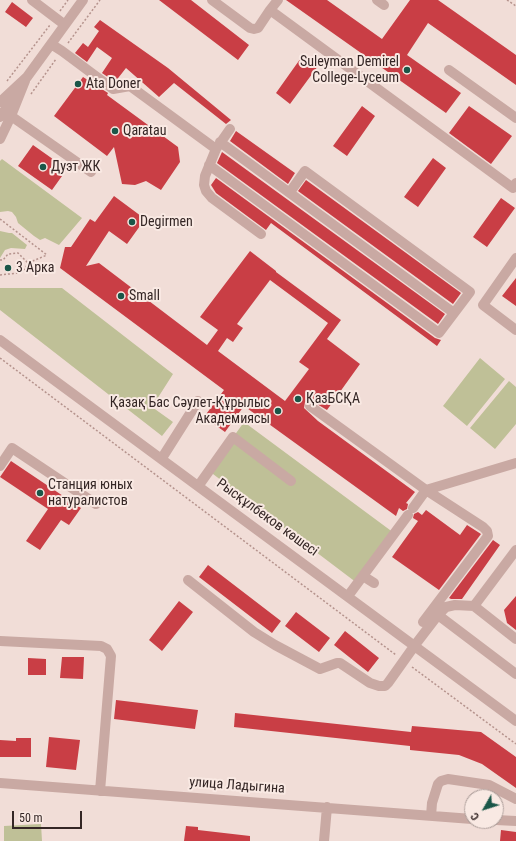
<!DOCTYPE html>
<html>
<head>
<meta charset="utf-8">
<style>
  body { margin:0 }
  #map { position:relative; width:516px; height:841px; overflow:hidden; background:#f1ddd7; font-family:"Roboto Condensed",sans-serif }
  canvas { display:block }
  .north { position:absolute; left:464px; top:789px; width:40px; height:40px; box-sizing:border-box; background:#f9e9e3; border:1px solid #aa9b97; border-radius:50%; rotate:231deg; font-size:11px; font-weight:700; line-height:16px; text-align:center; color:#342625 }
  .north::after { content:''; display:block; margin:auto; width:14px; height:18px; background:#1a5648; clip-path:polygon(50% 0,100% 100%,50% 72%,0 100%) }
  .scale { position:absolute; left:12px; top:811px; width:70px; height:18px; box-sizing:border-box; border:2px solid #342625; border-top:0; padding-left:5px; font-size:12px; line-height:14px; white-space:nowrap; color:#342625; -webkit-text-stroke:3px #f9e9e3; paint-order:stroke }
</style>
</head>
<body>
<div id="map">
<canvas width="516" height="841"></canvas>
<div class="north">С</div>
<div class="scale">50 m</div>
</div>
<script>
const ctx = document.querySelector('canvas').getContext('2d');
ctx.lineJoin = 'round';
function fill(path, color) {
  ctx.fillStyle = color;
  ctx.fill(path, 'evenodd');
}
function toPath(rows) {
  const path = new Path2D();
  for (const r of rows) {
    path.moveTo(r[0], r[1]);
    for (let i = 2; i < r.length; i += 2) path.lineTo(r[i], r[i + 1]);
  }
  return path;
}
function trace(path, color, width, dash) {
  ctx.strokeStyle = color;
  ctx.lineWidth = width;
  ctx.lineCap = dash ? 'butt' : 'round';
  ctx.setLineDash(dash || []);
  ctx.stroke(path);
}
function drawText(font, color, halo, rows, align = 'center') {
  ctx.font = font + ' "Roboto Condensed",sans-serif';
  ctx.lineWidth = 4;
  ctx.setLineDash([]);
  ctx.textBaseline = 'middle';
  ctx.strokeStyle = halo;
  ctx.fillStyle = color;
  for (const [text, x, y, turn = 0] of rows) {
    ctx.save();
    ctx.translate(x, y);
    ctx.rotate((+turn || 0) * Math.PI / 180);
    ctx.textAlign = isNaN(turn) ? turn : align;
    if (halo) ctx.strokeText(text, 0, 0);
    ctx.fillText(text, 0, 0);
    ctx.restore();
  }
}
fill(toPath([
  [2,159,82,218,59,245,45,238,40,240,34,236,18,223,16,217,12,212,8,211,0,212,0,161],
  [0,231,9,233,12,233,27,245,25,249,11,248,5,250,0,258],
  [0,288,62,288,173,374,152,407,173,422,162,436,0,310],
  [480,358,505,379,467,426,443,406],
  [509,381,516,387,516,424,495,449,470,428],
  [244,422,394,533,357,583,209,471],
  [41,824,42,841,4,841,4,826]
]), '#bfc097');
fill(toPath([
  [159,0,191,0,249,45,238,60],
  [286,0,327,0,382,39,410,0,438,0,516,55,516,85,428,23,407,55,461,93,446,113],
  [12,2,33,18,26,27,5,12],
  [100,20,168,68,231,120,226,124,174,83,159,97,126,68,115,82,102,73,112,58,97,47,87,62,75,53,83,43,88,47,99,31,94,27],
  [303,55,318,66,290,104,276,93],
  [83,77,108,93,107,95,178,147,180,162,161,190,146,181,135,185,122,184,114,147,107,156,54,116],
  [362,106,375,116,347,156,333,146],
  [469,106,512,136,491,164,449,133],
  [236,131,295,173,288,184,230,141],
  [33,145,67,169,52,190,18,166],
  [222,152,445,314,438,324,217,163],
  [433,158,446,168,418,207,404,197],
  [216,178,435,338,441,340,437,346,271,223,266,230,216,193,211,185],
  [306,180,461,293,453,304,298,191],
  [114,196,145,219,127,244,109,231,86,266,99,263,207,345,218,330,200,317,250,251,276,271,276,272,341,320,327,339,360,364,327,410,310,400,305,402,304,408,318,421,415,492,406,503,408,504,407,509,403,511,399,508,396,516,244,406,225,432,204,417,224,390,60,268,65,247,71,247,90,219,95,222],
  [270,280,328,323,299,362,309,369,285,401,218,351,227,338,233,342,243,328,237,324],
  [501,198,515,208,487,247,473,237],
  [516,278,516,306,502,296],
  [11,461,81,508,69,525,61,520,40,550,26,541,48,509,0,477],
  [426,510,460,535,467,525,481,534,439,590,392,557,418,521,413,518,414,514,418,512,422,515],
  [493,540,500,545,462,599,451,599,449,598],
  [208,565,281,621,272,633,199,577],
  [516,596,516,630,507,623,504,610],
  [179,601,193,612,162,651,149,640],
  [296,612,330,638,319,652,285,626],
  [345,631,379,658,368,672,334,645],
  [62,657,84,657,83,679,60,678],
  [28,658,46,659,46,675,28,675],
  [116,700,198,710,195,729,114,719],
  [235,713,411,732,412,726,481,732,516,757,516,788,482,764,459,755,410,750,410,746,234,727],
  [49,737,80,740,76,770,46,767],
  [16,738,31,738,31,757,0,757,0,740,16,741],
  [186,826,198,827,198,830,250,836,250,841,184,841],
  [501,830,516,832,516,841,500,841]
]), '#c93e45');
trace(toPath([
  [507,0,516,6],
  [60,11,68,0],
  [68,43,100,0],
  [7,81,50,25],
  [31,94,56,59],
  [0,219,47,255],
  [0,260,3,260,8,254,18,253,28,263,47,255],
  [0,275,18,273,25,269,28,263],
  [0,358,396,655],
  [412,667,516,744]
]), '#b5938d', 1.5, [2, 2]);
trace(toPath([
  [32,0,65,25],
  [212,0,250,28,254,29,258,28,270,10],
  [278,0,270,10,513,188,516,183],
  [377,0,384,5],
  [51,44,62,51,113,89,130,86,216,149],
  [449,70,516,118],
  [0,102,27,77,83,0],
  [11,116,91,172],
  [0,117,16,94],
  [230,129,216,149,205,176,204,185,206,191,212,198,261,234],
  [0,139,11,116,25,81],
  [220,142,454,313],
  [209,165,439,333,470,292,305,171,290,192],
  [516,258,483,305,516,330],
  [0,340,516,721],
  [310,406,426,490,413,508],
  [162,458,198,401],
  [0,466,12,448,96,504],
  [199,485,233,437,291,481],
  [426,490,516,463],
  [516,550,474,606,516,639],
  [363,576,374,583],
  [188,580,254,632,275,645,320,669,337,663,340,663,370,683,379,686,385,686,388,683,415,645,438,615,446,607,455,605,474,606],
  [348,596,408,515],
  [438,615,516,674],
  [423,622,488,536,487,531,483,527,426,490],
  [0,641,101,646,107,649,111,656,100,791],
  [0,783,472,819],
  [431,816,432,803,438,784,441,781,448,779,489,785,516,799],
  [496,820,516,821],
  [324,841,327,807]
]), '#c9a9a3', 10);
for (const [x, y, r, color] of [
  [407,70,4,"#1a5648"],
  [78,84,4,"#1a5648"],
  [115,131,4,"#1a5648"],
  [43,167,4,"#1a5648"],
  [132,222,4,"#1a5648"],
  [8,268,4,"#1a5648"],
  [121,296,4,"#1a5648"],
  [298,399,4,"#1a5648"],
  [278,411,4,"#1a5648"],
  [40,493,4,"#1a5648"]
]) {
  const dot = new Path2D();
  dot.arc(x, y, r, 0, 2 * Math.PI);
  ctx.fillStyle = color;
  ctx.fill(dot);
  trace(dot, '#f9e9e3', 1.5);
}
drawText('14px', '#342625', '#f9e9e3', [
  ["Suleyman Demirel",399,62,"right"],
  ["College-Lyceum",399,78,"right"],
  ["Ata Doner",86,84],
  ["Qaratau",123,131],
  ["Дуэт ЖК",51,167],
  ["Degirmen",140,222],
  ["3 Арка",16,268],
  ["Small",129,296],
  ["ҚазБСҚА",306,399],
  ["Қазақ Бас Сәулет-Құрылыс",270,403,"right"],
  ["Академиясы",270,419,"right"],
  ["Станция юных",48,485],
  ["натуралистов",48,501]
], 'left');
drawText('14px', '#342625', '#f9e9e3', [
  ["Рысқұлбеков көшесі",267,518,36],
  ["улица Ладыгина",237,786,4]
]);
</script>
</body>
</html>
